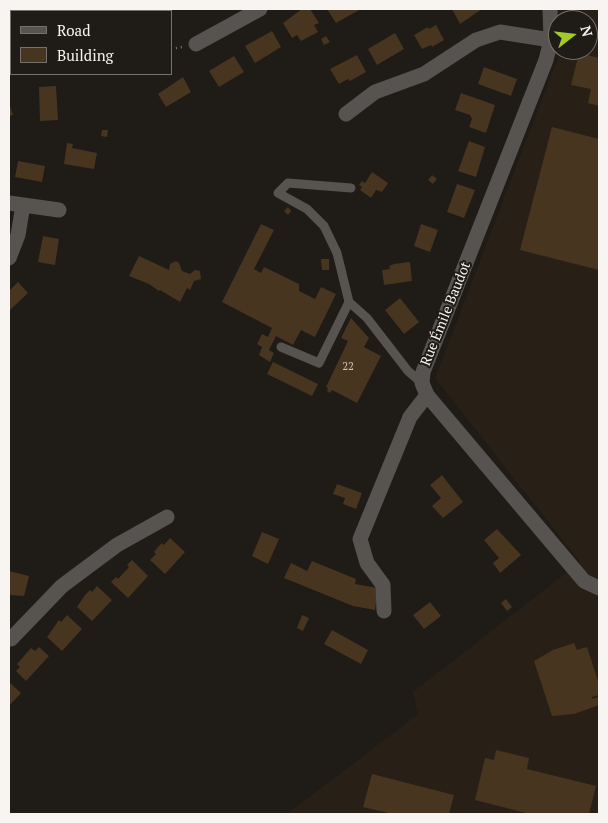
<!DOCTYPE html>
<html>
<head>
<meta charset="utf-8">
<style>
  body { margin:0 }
  #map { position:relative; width:608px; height:823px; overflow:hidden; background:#1f1b16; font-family:"PT Serif",serif }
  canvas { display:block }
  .frame { position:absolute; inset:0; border:10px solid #f7f4f1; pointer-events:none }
  .legend { position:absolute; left:10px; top:10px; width:162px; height:65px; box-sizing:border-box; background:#1f1b16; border:1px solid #75726e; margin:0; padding:6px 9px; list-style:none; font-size:15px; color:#f7f4f1 }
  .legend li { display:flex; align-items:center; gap:10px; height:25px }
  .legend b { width:25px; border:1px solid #75726e }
  .north { position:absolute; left:548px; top:10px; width:50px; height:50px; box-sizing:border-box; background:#1f1b16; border:1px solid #75726e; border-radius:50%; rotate:74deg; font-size:14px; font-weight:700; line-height:20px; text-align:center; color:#f7f4f1 }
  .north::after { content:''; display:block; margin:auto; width:18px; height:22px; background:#a1c929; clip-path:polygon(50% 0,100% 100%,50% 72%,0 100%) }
</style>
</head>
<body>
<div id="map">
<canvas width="608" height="823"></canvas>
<div class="frame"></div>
<ul class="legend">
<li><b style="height:6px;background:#565351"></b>Road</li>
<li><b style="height:14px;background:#47351f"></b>Building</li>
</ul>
<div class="north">N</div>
</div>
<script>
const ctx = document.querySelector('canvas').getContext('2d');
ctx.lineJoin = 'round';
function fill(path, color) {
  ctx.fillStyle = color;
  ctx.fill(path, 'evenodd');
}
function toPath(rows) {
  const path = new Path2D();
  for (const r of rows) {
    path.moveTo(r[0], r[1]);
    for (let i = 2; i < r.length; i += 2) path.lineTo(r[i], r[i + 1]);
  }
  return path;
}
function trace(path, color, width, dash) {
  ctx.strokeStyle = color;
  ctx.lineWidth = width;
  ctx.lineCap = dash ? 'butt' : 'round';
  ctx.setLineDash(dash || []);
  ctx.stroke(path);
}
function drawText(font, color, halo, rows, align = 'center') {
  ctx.font = font + ' "PT Serif",serif';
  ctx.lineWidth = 4;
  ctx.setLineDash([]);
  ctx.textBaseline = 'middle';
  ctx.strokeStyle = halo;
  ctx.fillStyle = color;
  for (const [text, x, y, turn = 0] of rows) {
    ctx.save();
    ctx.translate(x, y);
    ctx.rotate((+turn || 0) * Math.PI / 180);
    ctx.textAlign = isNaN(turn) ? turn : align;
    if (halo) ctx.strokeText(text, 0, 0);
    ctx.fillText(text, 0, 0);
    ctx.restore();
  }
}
fill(toPath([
  [558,9,599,9,599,814,287,814,418,714,413,692,580,562,435,378,561,50,588,50,588,20,560,20]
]), '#282016');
fill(toPath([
  [46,9,46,11,27,11,27,10],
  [302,9,310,9,319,23,314,25,318,32,301,41,297,35,292,38,283,23],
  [327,9,361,9,336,23],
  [452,9,482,9,460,24],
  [436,25,444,40,432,47,431,45,422,49,414,35,428,27,429,29],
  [272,31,281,47,255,63,245,46],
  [395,33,404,49,377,65,368,49],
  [326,36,330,42,324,45,321,39],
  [579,53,599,58,599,106,588,103,591,89,571,85],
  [357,55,366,72,350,81,348,79,339,84,330,69],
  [234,56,244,72,219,87,209,71],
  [484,67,517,79,511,96,478,84],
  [183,77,191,92,166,107,158,94],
  [56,86,58,120,40,121,39,87],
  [461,93,495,105,486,133,469,127,472,119,470,115,455,110],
  [9,103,13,115,9,116],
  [552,127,599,139,599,270,520,250],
  [102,130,108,130,107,137,101,136],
  [469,141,485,147,476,177,458,171],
  [67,143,73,144,72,148,97,153,94,169,64,164],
  [18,161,45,166,42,182,15,177],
  [372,172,388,183,382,192,376,190,371,198,360,190,362,187,359,185,362,181,365,183],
  [432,175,437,179,433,184,428,180],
  [457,184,475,190,464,218,447,212],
  [288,207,291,211,288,215,284,211],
  [261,224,274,230,254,269,261,273,264,267,299,284,299,291,315,299,321,287,336,294,315,337,301,330,293,345,276,336,269,350,274,353,270,362,259,355,262,347,257,344,262,334,268,337,272,328,222,302],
  [421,224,438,230,430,252,414,246],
  [43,236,59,239,55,265,38,262],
  [139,256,169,270,170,264,176,261,179,263,182,271,190,274,195,270,200,271,201,279,194,281,190,290,187,288,180,302,160,290,159,291,149,284,129,276],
  [321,259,329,259,329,270,322,270],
  [410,262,412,281,384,285,382,270,390,269,389,266,394,264],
  [18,282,28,293,9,311,9,291],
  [400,298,419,322,404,334,385,310],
  [351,318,369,338,364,347,381,356,357,403,332,390,330,393,327,391,328,388,326,387,348,341,341,338],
  [273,362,318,384,312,396,267,374],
  [442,475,463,502,443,518,432,506,441,498,430,485],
  [337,484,362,493,356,509,343,504,345,498,333,494],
  [497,529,521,555,500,573,493,563,499,558,484,540],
  [262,532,279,539,268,564,252,556],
  [170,538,185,552,165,574,150,560,156,554,154,552,158,547,162,543,164,545],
  [132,560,148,576,128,598,111,582,116,577,118,579,129,567,127,565],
  [312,561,356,579,355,584,378,588,375,610,353,606,284,578,291,563,307,571],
  [9,571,29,576,24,596,9,595],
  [97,586,112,600,92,621,77,607,85,595,90,590,92,592],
  [506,599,512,607,507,611,501,603],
  [430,602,441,616,424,629,413,615],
  [67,615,82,629,62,651,47,637,59,620,61,622],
  [302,615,309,618,303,631,297,628],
  [332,630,368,650,361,664,324,644],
  [574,643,577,650,587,647,599,684,599,695,592,697,592,699,599,697,599,705,574,714,552,716,534,661,553,650],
  [39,647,49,656,26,681,16,671,20,667,17,664,31,648,35,651],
  [9,682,21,693,9,706],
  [496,750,529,758,527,769,596,786,589,814,530,814,475,800,485,758,494,760],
  [372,774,454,795,449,814,393,814,363,807]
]), '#47351f');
trace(toPath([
  [103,9,106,11],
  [171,49,182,47]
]), '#7a7672', 2.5, [1, 4]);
trace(toPath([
  [349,302,337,253,324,226,307,209,278,193,288,183,351,188],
  [281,347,319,363,349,302,367,318,408,371,422,383]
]), '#565351', 9);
trace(toPath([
  [9,15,11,58,9,61],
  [196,44,260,9],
  [346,114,375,92,424,74,476,40,500,32,551,40],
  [9,203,59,210],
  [9,258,18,235,23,205],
  [427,395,584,581,599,588],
  [384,611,383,585,367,563,360,539,410,417,427,395,422,383,423,372,546,60,551,40,550,9],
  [11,639,62,586,117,545,167,517]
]), '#565351', 15);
drawText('11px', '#cbc4bc', null, [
  ["22",348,367]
]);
drawText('14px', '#f7f4f1', '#1f1b16', [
  ["Rue Émile Baudot",446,314,-68]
]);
</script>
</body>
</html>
